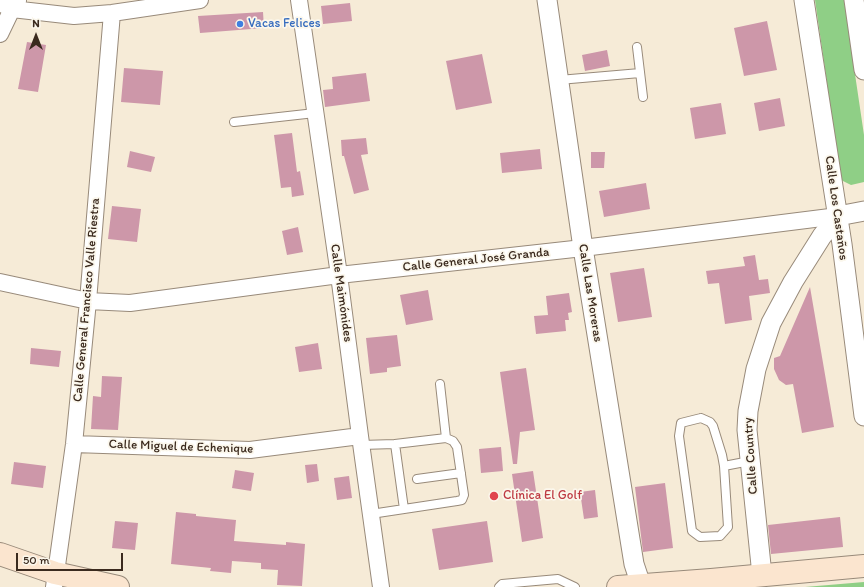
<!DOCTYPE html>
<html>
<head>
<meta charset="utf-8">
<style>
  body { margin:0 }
  #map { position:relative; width:864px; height:587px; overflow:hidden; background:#f6ebd7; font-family:Itim,sans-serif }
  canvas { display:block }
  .north { position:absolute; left:16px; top:16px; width:40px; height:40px; -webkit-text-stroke:3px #fbf7ec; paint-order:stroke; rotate:0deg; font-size:11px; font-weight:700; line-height:16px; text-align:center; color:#3b2a1e }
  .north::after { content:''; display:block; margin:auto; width:14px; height:18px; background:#3b2a1e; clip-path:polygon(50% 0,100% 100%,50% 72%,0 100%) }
  .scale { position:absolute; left:16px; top:553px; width:107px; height:18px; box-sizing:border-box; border:2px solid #3b2a1e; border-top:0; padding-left:5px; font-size:12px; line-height:14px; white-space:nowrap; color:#3b2a1e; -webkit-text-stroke:3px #fbf7ec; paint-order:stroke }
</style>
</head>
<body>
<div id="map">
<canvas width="864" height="587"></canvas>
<div class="north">N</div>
<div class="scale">50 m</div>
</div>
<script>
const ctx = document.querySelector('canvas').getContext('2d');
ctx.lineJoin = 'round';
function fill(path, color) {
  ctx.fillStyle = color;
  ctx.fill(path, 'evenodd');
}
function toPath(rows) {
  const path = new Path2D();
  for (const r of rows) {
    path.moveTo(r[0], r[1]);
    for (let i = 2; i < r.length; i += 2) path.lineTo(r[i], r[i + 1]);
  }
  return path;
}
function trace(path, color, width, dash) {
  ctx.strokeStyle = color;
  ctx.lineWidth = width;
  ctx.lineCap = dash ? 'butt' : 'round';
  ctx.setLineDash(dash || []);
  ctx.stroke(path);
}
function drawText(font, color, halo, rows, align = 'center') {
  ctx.font = font + ' Itim,sans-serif';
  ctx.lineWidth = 3.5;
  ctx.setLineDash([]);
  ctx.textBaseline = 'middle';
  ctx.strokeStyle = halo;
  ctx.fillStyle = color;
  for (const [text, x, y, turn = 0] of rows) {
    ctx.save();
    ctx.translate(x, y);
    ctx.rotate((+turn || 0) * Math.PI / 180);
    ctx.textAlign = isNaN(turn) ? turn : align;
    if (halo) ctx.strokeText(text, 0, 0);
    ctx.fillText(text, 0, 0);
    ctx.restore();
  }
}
fill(toPath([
  [815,0,844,0,864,135,864,182,851,185,841,180],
  [864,582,864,587,805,587]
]), '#8fcf86');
fill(toPath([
  [350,3,352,21,323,24,321,6],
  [263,12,264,28,200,33,198,16],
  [767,21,777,70,744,76,734,28],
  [27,42,46,45,38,92,18,89],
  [607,50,610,66,585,71,582,55],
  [482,54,492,103,456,110,446,61],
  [124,68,163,71,160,105,121,102],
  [366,73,370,101,325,107,323,90,333,89,332,77],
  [780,98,785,126,759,131,754,103],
  [721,103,726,134,695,139,690,108],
  [292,133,297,172,300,171,304,195,292,197,291,187,281,188,274,135],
  [366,138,368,154,361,155,369,190,354,194,344,156,342,156,341,140],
  [540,149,542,169,502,173,500,153],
  [130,151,155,157,151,172,127,167],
  [591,152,605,152,604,168,591,168],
  [646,183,650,209,604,217,599,191],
  [112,206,141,209,137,242,108,239],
  [298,227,303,252,287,255,282,231],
  [755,255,759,280,768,279,770,293,749,296,752,320,725,324,719,283,708,284,706,271,745,266,743,257],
  [644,268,652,317,618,322,610,273],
  [810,287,834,427,802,433,793,384,786,385,779,380,774,369,774,358,780,356],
  [428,290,433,320,406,325,400,295],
  [569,293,572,312,568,313,569,320,565,320,566,331,536,334,534,316,548,315,546,296],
  [397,335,401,366,387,368,387,372,370,374,366,338],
  [318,343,322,369,299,372,295,347],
  [31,348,61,351,59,367,30,364],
  [526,368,535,430,520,432,517,464,513,464,500,372],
  [102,376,122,377,118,430,91,429,93,396,101,397],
  [501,447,503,471,481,473,479,449],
  [14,462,46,466,43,488,11,484],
  [317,464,319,481,307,483,305,465],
  [235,470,254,473,251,491,232,488],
  [533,471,543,538,522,542,512,474],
  [349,476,352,498,337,500,334,478],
  [665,483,673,548,643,552,635,487],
  [595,490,598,517,584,519,580,492],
  [176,512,196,514,196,516,236,520,234,541,286,545,286,542,305,544,302,586,277,585,278,570,261,569,261,563,232,561,231,573,210,571,211,568,171,564],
  [840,517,843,547,771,554,768,525],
  [115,521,138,523,135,550,112,548],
  [487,521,493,562,439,570,432,529]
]), '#cd97a9');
const service = toPath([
  [637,47,643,97],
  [559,80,640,73],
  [234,122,315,113],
  [440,384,446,438],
  [701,418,710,422,713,426,722,455,724,466,728,527,720,536,700,537,692,531,679,436,681,423,701,418],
  [395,444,404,509],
  [361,445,395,444,446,438,453,441,457,447,464,495,462,500,457,501,371,514],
  [724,466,750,461],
  [417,479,461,473],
  [499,587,502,584,558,579,575,587]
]);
const minor = toPath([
  [299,0,339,275,360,436,381,587],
  [0,3,12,9,74,16,112,13,200,0],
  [0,34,12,9,18,1],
  [0,282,88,301,130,303,339,275,583,248,838,216],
  [74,444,250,450,360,436],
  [54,587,74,444,88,301,112,13]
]);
const tertiary = toPath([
  [547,0,583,248,634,564,641,585],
  [804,0,842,244,864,416],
  [854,0,864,70],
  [762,575,747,430,748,411,756,369,771,323,793,282,822,236,838,216,864,211]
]);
const secondary = toPath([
  [0,554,55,573,118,587],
  [618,587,711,580,864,566]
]);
trace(service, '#988a7a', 10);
trace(minor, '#988a7a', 18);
trace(tertiary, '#988a7a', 21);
trace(secondary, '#988a7a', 24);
trace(service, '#fff', 8);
trace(minor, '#fff', 16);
trace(tertiary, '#fff', 19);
trace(secondary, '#fbe5cf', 22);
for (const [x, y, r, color] of [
  [240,24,4,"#3f7fe0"],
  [494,496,5,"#e0444e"]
]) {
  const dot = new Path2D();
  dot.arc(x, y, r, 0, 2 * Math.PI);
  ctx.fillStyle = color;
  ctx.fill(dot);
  trace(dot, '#fbf7ec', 1.5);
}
drawText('13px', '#366cbe', '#fbf7ec', [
  ["Vacas Felices",248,24]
], 'left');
drawText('13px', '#3b2a1e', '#fbf7ec', [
  ["Calle Los Castaños",836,208,82],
  ["Calle General José Granda",476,260,-6],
  ["Calle Maimónides",341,293,82],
  ["Calle Las Moreras",590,293,81],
  ["Calle General Francisco Valle Riestra",87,300,-85],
  ["Calle Miguel de Echenique",181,447,2],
  ["Calle Country",751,456,-94]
]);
drawText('13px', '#be3a42', '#fbf7ec', [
  ["Clínica El Golf",503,496]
], 'left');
</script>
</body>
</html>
